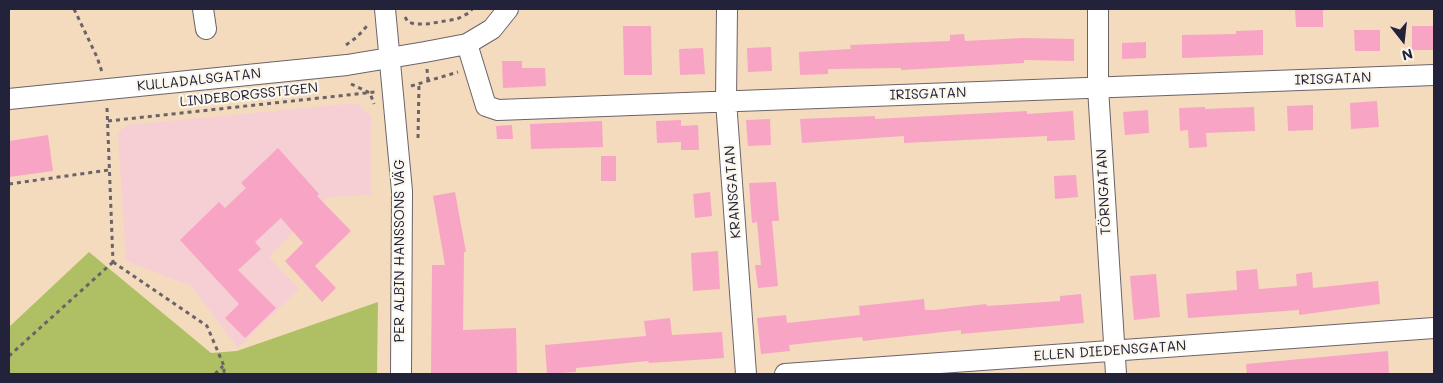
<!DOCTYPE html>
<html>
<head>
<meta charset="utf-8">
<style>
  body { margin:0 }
  #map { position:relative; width:1443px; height:383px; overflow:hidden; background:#f4dbbe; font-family:Mali,sans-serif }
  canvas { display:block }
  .frame { position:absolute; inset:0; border:10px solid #22223b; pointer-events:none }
  .north { position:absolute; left:1378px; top:15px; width:50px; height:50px; -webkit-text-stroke:4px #fbf7ec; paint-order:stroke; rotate:164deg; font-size:14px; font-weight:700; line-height:20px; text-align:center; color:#22223b }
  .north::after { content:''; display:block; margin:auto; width:18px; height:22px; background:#22223b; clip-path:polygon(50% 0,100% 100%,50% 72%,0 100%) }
</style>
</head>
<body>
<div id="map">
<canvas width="1443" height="383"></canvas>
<div class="frame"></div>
<div class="north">N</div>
</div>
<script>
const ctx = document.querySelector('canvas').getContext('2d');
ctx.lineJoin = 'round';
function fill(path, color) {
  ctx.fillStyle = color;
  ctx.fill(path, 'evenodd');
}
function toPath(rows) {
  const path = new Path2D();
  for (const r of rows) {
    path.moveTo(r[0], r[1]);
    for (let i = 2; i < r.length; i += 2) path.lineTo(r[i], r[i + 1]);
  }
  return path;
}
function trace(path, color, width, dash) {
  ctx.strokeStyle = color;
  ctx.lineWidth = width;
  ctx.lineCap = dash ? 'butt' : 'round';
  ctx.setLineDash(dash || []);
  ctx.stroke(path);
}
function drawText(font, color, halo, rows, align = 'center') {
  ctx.font = font + ' Mali,sans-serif';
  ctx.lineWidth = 4.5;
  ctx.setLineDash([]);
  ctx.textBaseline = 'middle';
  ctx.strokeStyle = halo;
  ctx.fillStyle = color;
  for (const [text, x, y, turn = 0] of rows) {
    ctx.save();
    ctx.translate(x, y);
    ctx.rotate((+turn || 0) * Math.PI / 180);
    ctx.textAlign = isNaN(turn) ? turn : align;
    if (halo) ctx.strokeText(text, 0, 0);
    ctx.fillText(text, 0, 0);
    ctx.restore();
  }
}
fill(toPath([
  [357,103,371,116,371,195,328,197,269,257,299,289,238,348,191,286,126,261,118,133,126,125]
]), '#f6cfd5');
fill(toPath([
  [89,252,211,353,237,351,378,302,377,374,9,374,9,327]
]), '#aec063');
fill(toPath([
  [1295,9,1323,9,1323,27,1296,27],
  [623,26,651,26,652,75,624,75],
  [1412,26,1433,26,1433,50,1412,50],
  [1263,30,1263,55,1182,58,1182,35,1236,34,1236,31],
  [1354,30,1380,30,1380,51,1355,51],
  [964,34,965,41,1023,38,1074,39,1074,61,1024,60,1024,63,901,70,901,68,828,69,828,74,800,75,799,52,851,49,850,45,950,41,950,35],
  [1146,42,1146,58,1122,59,1122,43],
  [771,47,772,71,748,72,747,48],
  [703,48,705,74,680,75,679,49],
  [502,61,522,61,522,68,545,68,546,86,503,88],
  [1377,101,1379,127,1351,129,1350,103],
  [1313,105,1313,130,1288,131,1287,106],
  [1205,107,1205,109,1254,107,1255,131,1206,133,1207,147,1189,148,1188,130,1180,131,1179,108],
  [1148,110,1149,133,1125,135,1123,112],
  [1027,111,1027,114,1073,111,1075,140,1047,141,1047,136,904,143,904,136,802,143,800,119,875,116,875,119],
  [770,119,771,145,748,146,746,120],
  [681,120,681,126,698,125,699,150,681,150,681,142,657,143,656,121],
  [602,121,603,147,531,149,530,124],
  [512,125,513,139,497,139,496,126],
  [48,135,53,171,9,177,9,141],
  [278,148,319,194,317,196,351,231,315,266,336,288,322,302,285,261,303,243,281,218,255,242,261,249,238,270,276,308,245,338,225,318,239,304,180,240,219,202,225,208,246,188,241,183],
  [601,156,616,156,616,181,601,181],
  [1076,175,1078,197,1055,199,1054,176],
  [776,182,779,221,772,221,778,286,758,288,755,265,761,265,757,222,752,223,749,183],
  [455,192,466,252,464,252,463,330,516,328,517,373,431,374,432,265,445,265,433,196],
  [710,192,712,216,695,218,693,194],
  [718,251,720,289,693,291,691,253],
  [1257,269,1259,289,1297,286,1296,274,1312,272,1313,288,1378,281,1380,304,1299,315,1299,310,1188,318,1186,294,1237,290,1236,271],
  [1156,274,1160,317,1134,320,1130,276],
  [1081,294,1084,323,961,334,961,330,863,341,862,337,789,345,790,351,761,354,757,318,786,315,787,323,860,315,859,306,924,299,925,310,934,310,986,304,987,306,1060,301,1060,296],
  [670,318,672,335,722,332,724,358,649,363,648,361,576,368,576,372,547,374,545,345,646,336,644,321],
  [1388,351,1389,374,1247,374,1246,364]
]), '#f8a4c4');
const minor = toPath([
  [203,9,206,29],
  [385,9,402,191,401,374],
  [727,9,726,101,746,374],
  [1098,9,1098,88,1116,374],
  [467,44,486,106,498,110,1434,75],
  [9,99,347,65,425,52,467,44,492,29,508,9],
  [785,374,1434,328]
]);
trace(minor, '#6c6369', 22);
trace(toPath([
  [74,9,97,57,102,72],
  [405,17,408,22,415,24,427,24,457,19,469,13,472,9],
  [346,45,357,37,367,26],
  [427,69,428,81],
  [351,84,370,93,374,104],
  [411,86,458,72],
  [107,108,113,262],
  [108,121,375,92],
  [418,138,419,84],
  [9,184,109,170],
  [113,262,207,326,224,366,224,374],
  [9,356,113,262],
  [215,374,223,366]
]), '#6c6369', 3, [4, 4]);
trace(minor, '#fff', 20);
drawText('14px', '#22223b', '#fbf7ec', [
  ["IRISGATAN",1333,79,-2],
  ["KULLADALSGATAN",199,80,-6],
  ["IRISGATAN",928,94,-2],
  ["LINDEBORGSSTIGEN",249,95,-6],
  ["KRANSGATAN",733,192,-94],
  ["TÖRNGATAN",1104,192,-93],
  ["PER ALBIN HANSSONS VÄG",400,251,-90],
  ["ELLEN DIEDENSGATAN",1110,351,-4]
]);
</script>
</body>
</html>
